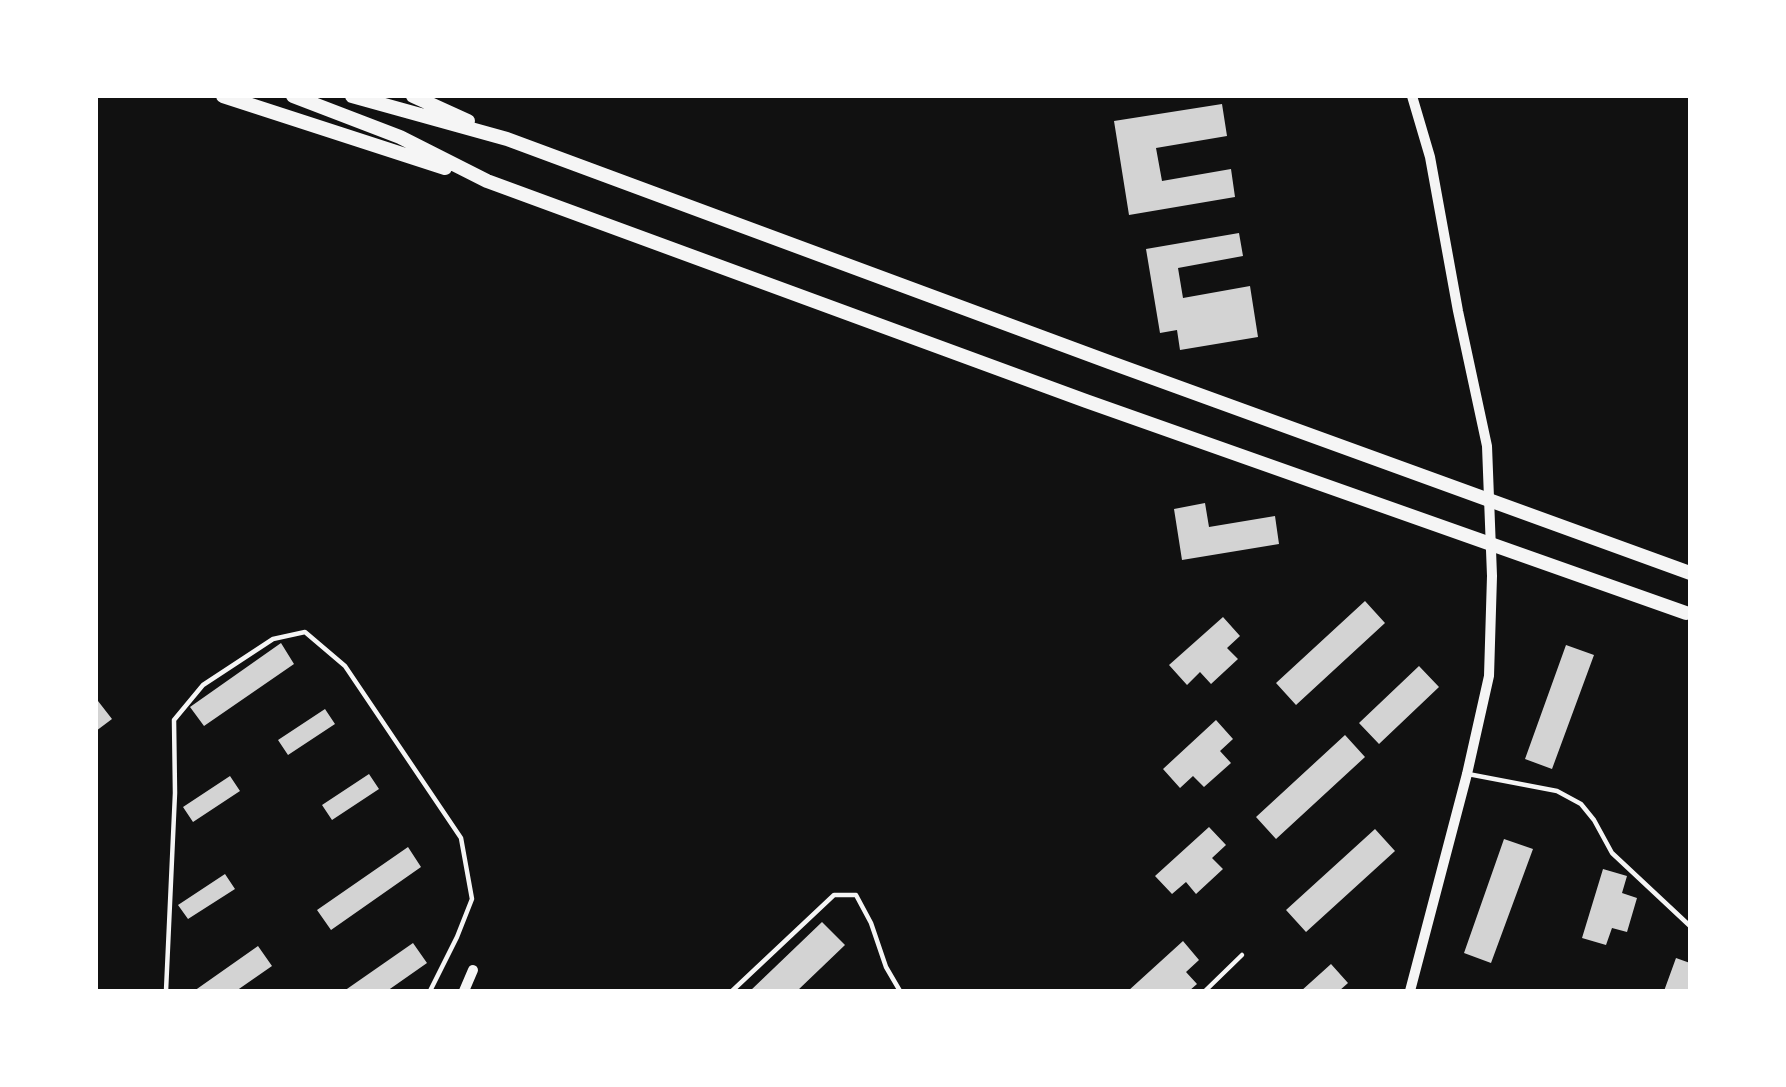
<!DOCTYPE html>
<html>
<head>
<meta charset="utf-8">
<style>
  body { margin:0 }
  #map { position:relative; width:1786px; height:1087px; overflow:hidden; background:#111; font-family:"Sofia Sans Condensed",sans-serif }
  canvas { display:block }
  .frame { position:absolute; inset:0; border:98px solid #fff; pointer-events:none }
</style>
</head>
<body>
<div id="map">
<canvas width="1786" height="1087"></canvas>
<div class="frame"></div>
</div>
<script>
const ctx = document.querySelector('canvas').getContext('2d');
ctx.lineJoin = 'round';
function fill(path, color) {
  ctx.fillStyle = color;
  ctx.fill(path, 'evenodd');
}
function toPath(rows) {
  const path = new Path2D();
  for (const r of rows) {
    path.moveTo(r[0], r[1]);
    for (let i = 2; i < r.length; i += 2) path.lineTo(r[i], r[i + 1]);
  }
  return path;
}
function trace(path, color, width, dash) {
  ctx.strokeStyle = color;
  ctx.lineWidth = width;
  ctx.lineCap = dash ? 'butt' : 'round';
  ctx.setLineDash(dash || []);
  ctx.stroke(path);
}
fill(toPath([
  [1222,104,1227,136,1156,148,1162,181,1231,169,1235,197,1129,215,1114,121],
  [1239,233,1243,256,1178,268,1183,298,1250,286,1258,337,1180,350,1177,330,1160,333,1146,249],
  [1205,503,1209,527,1275,516,1279,544,1182,560,1174,509],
  [1365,601,1385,623,1296,705,1276,683],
  [1223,617,1240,636,1227,648,1238,659,1211,684,1200,672,1187,685,1169,665],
  [281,643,294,664,204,726,190,707],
  [1566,645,1594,655,1552,769,1525,759],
  [1419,666,1439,687,1379,744,1359,723],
  [98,701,112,719,96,731,96,702],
  [325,709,335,724,288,755,278,740],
  [1216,720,1233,739,1220,751,1231,763,1204,787,1193,776,1180,788,1163,769],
  [1345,735,1365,757,1276,839,1256,817],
  [369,774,379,789,332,820,322,805],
  [230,776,240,791,193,822,183,807],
  [1209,827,1226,845,1212,858,1223,869,1196,894,1186,882,1172,894,1155,876],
  [1375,829,1395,851,1306,932,1286,910],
  [1504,839,1533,849,1491,963,1464,953],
  [408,847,421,867,331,930,317,910],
  [1603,869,1627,876,1622,893,1637,898,1627,932,1612,928,1606,945,1582,938],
  [225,874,235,889,188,919,178,905],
  [822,922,845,945,797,991,750,991],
  [1183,941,1199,960,1186,972,1197,984,1189,991,1128,991],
  [413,943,427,963,387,991,344,991],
  [258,946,272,966,236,991,194,991],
  [1676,958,1690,963,1690,991,1664,991],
  [1331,964,1348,983,1339,991,1301,991]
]), '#d3d3d3');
trace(toPath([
  [1468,774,1557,791,1581,804,1594,820,1612,853,1690,926],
  [166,991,175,793,174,720,203,685,273,639,305,632,345,666,461,838,472,899,457,937,430,991],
  [732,991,834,895,856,895,871,923,886,967,900,991],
  [1205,991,1242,955]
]), '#f5f5f5', 4.5);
trace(toPath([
  [464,991,473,970],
  [1410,991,1467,774,1489,676,1492,576,1487,446,1458,311,1430,157,1412,96]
]), '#f5f5f5', 10);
trace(toPath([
  [223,96,445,168],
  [293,96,400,137,487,181,1086,401,1686,613],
  [352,96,507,139,1109,362,1690,573],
  [413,96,468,121]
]), '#f5f5f5', 14);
</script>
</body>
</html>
